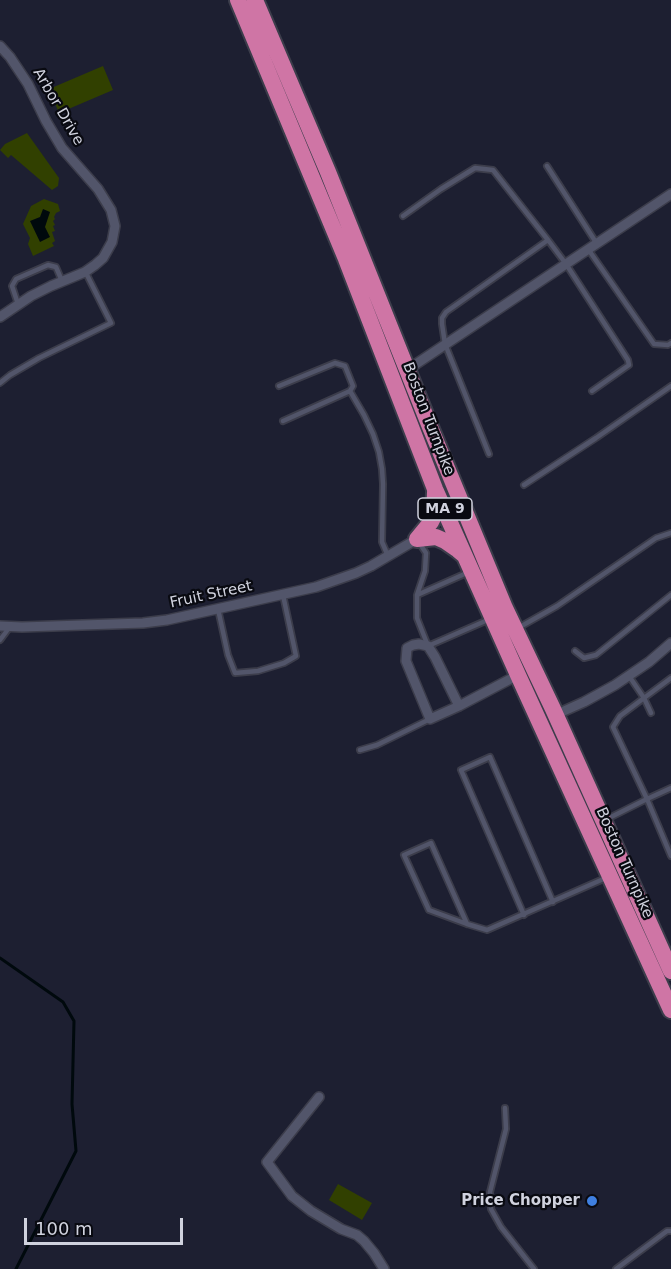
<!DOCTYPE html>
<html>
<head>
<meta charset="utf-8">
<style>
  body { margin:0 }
  #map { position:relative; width:671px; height:1269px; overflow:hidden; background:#1d1f31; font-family:"DejaVu Sans",sans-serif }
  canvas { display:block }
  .scale { position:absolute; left:24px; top:1218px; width:159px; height:27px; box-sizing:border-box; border:3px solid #d0d2de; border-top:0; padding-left:8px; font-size:18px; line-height:21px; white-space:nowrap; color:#d0d2de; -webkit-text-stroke:4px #090a11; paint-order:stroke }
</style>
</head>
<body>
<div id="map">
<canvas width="671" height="1269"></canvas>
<div class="scale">100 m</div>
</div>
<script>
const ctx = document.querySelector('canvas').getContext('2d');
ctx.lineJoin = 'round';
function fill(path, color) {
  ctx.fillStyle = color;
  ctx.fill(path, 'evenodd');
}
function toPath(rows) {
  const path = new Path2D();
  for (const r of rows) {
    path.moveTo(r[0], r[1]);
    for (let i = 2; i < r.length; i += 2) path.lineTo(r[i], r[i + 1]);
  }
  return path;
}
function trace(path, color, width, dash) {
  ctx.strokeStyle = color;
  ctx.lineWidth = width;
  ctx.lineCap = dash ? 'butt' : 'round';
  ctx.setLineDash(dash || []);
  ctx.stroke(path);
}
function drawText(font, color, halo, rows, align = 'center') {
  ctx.font = font + ' "DejaVu Sans",sans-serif';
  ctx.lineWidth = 4.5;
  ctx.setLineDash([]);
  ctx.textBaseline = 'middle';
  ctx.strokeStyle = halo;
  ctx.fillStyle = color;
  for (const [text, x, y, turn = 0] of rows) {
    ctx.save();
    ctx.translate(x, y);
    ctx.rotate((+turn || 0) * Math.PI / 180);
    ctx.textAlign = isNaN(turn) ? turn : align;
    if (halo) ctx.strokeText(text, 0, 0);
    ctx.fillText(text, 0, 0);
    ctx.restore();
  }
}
fill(toPath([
  [103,66,113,90,59,113,49,89],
  [27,133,59,178,58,186,52,190,11,155,8,158,0,150,5,144],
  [44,199,58,204,60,211,56,213,54,217,55,219,53,221,55,225,53,226,55,231,52,232,55,241,52,243,54,246,33,256,28,244,30,238,23,224,31,206],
  [338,1184,372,1203,362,1220,329,1200]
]), '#314000');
fill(toPath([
  [43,209,50,212,45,227,50,237,40,242,30,221,40,217]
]), '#00090d');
trace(toPath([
  [0,958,63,1002,74,1021,72,1104,76,1151,16,1269]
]), '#00090d', 3);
const service = toPath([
  [547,166,597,244],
  [403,216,441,189,475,168,493,170,548,240,446,312,442,318,442,324,445,344,489,454],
  [548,240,566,264,628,360,629,365,592,391],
  [588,249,654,344,668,345,671,343],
  [18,304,12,286,16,279,48,265,56,267,62,281],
  [0,383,10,375,39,358,111,323,86,273],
  [279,386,335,363,345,366,353,386,350,391],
  [283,421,350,391,364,415,373,434,379,452,382,469,383,484,382,542,388,556],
  [524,485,596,438,671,386],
  [469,572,417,595,417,618,428,646,490,619],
  [417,595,425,571,426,553,420,544],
  [218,609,228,655,235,673,258,671,284,663,296,656,283,595],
  [518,628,557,606,656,538,671,533],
  [0,640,9,628],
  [575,651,584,658,596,655,671,595],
  [629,676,644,698,671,678],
  [651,713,644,698,620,716,613,727,647,799,671,788],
  [360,750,377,745,430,719],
  [605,820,647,799,671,856],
  [524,915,461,770,490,757,553,902],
  [467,924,431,843,404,855,429,910,467,924,487,930,608,877],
  [505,1108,506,1129,490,1192,491,1209,501,1227,534,1269],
  [616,1269,667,1231,671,1231]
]);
const minor = toPath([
  [0,46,10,57,28,84,46,121,62,148,98,189,111,210,115,226,112,242,103,258,95,265,85,272,51,286,31,296,0,317],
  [407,370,671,194],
  [0,626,22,627,143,623,167,620,316,587,356,573,371,566,417,539],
  [459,706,435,657,428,646,419,644,413,645,407,648,406,661,430,719,459,706,518,675],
  [555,715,584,702,615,685,649,662,671,643],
  [319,1097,267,1162,292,1196,311,1211,341,1229,357,1235,364,1241,374,1253,384,1269]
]);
const trunk = toPath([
  [238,0,346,259,435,489,518,675,671,1010],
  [255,0,328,172,430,427,505,608,553,709,671,971],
  [417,539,436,537,445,541,458,550,464,555],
  [417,539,431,522,434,516,435,492]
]);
trace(service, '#3c3d4b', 8);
trace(minor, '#3c3d4b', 12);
trace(trunk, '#3c3d4b', 20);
trace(service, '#52556a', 4.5);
trace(minor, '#52556a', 9);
trace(trunk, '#cf75a5', 16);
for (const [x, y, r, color] of [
  [592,1201,6,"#3f7fe0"]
]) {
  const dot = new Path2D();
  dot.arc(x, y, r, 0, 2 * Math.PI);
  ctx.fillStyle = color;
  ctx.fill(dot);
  trace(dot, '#090a11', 2);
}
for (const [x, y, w] of [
  [445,509,54]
]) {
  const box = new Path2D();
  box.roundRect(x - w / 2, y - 11, w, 22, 4.5);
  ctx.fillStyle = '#090a11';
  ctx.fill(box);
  trace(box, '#d0d2de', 1.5);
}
drawText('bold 14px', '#d0d2de', null, [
  ["MA 9",445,509]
]);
drawText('15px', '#d0d2de', '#090a11', [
  ["Arbor Drive",58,107,60],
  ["Boston Turnpike",428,419,69],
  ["Fruit Street",211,595,-12],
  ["Boston Turnpike",624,863,66]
]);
drawText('bold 15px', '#d0d2de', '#090a11', [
  ["Price Chopper",580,1201]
], 'right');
</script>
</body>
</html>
